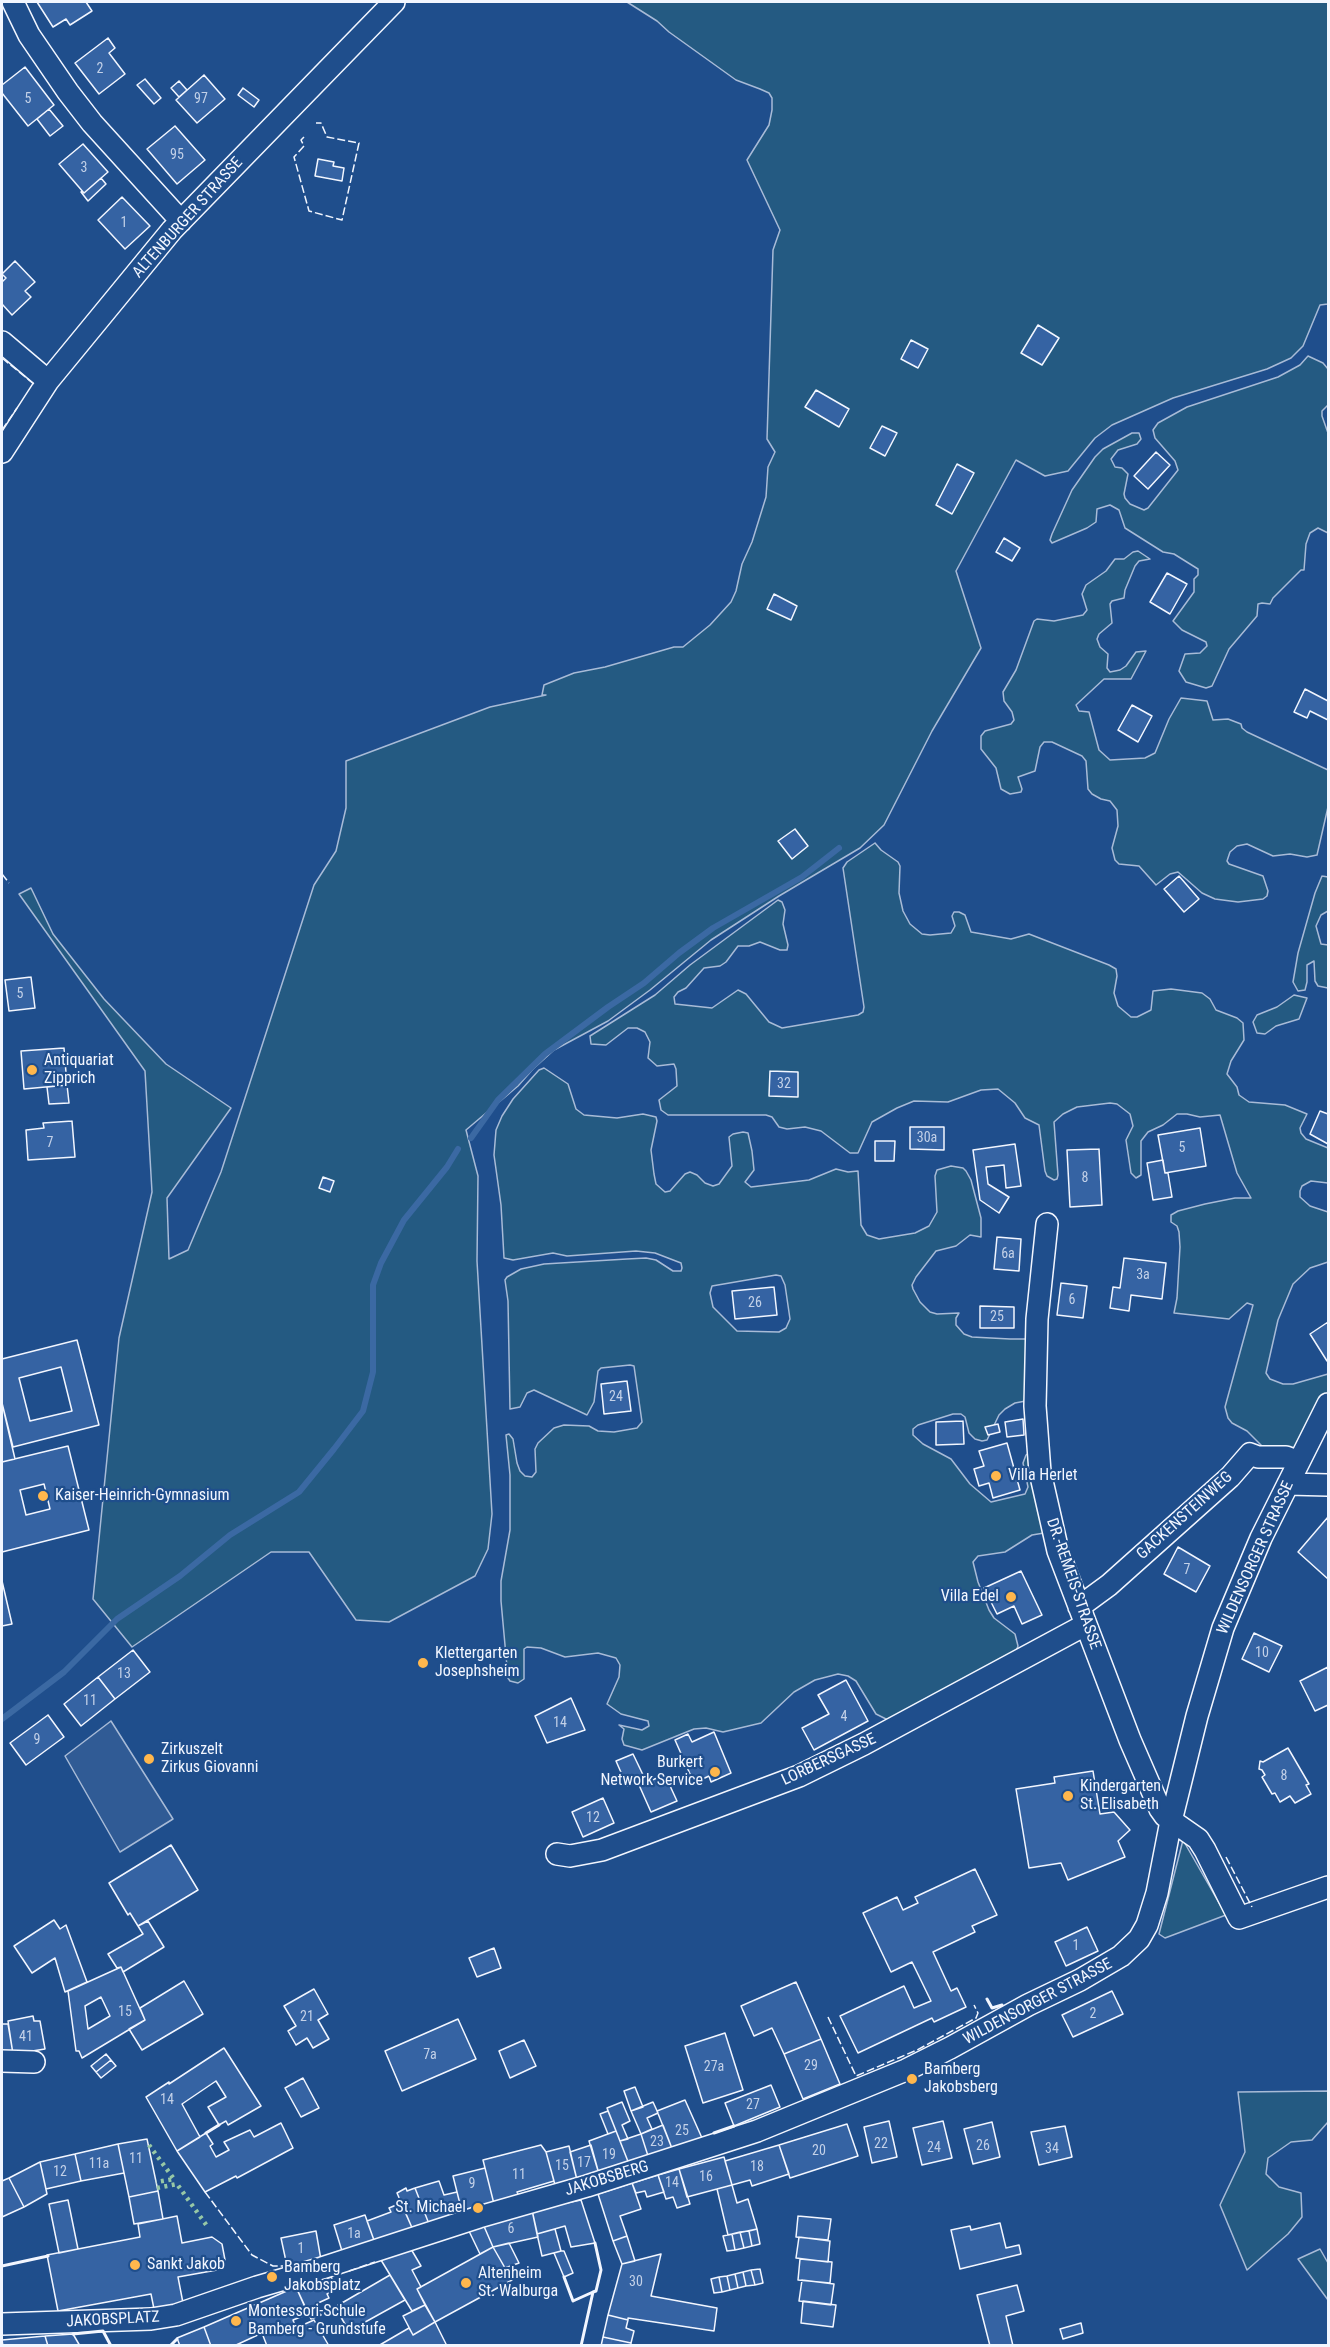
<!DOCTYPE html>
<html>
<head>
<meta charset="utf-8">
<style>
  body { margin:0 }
  #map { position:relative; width:1330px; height:2347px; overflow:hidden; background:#1f4e8c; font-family:"Roboto Condensed",sans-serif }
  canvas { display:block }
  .frame { position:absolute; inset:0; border:3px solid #f2f6ff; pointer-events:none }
</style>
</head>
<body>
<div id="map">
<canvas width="1330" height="2347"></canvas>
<div class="frame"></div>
</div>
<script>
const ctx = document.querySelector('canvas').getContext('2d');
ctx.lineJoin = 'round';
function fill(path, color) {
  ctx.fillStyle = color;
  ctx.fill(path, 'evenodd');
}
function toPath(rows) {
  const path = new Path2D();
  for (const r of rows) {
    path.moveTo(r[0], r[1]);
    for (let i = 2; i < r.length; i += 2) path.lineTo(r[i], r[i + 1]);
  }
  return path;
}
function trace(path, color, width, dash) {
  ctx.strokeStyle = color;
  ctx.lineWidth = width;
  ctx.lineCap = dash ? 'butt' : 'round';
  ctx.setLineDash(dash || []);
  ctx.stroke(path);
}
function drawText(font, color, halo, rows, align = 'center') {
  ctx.font = font + ' "Roboto Condensed",sans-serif';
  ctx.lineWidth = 4.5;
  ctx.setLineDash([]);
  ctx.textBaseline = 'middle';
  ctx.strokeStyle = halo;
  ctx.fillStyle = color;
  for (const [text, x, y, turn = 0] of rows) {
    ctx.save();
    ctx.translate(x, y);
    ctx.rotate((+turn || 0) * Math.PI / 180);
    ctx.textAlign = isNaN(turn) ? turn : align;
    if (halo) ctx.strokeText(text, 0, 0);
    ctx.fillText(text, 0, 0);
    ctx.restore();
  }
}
const green = toPath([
  [627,2,1328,2,1328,304,1320,305,1303,346,1291,358,1267,369,1173,398,1112,425,1095,438,1068,471,1045,476,1016,460,956,571,981,648,932,731,884,825,860,848,779,896,711,940,650,990,608,1021,554,1050,533,1069,518,1086,466,1130,478,1176,477,1261,492,1514,488,1549,475,1576,389,1622,356,1620,309,1552,271,1552,132,1647,93,1599,119,1338,152,1192,145,1071,19,894,31,888,53,934,104,999,166,1064,231,1108,167,1198,169,1259,188,1250,221,1172,314,885,336,851,346,808,346,761,490,707,546,695,542,695,544,685,574,673,605,667,674,647,683,647,710,625,731,602,736,591,742,564,752,542,766,497,768,467,775,452,767,439,773,250,780,230,747,160,769,125,772,110,772,98,769,93,760,89,736,80,669,32,657,21,627,2],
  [1308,356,1323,363,1328,369,1328,405,1322,411,1322,416,1328,433,1328,533,1318,528,1310,533,1306,544,1304,570,1301,570,1273,598,1270,604,1262,603,1258,604,1257,616,1229,649,1212,686,1206,688,1186,682,1179,671,1185,654,1200,653,1207,646,1206,642,1182,630,1173,621,1194,592,1194,579,1198,575,1198,569,1174,554,1163,552,1125,528,1119,510,1110,505,1097,509,1096,522,1087,528,1052,543,1050,540,1052,534,1072,490,1095,457,1103,449,1132,433,1139,433,1141,439,1137,444,1118,450,1111,459,1115,467,1122,468,1128,474,1124,494,1125,498,1130,504,1144,510,1148,508,1178,470,1175,461,1155,438,1153,430,1158,423,1187,407,1278,377,1300,365,1308,356],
  [1138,551,1150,559,1139,561,1135,566,1125,590,1124,598,1112,601,1110,604,1112,623,1099,634,1097,639,1100,647,1108,654,1107,668,1110,672,1120,670,1126,666,1136,652,1146,651,1131,679,1104,679,1076,705,1079,711,1089,712,1099,750,1110,760,1145,758,1155,753,1169,719,1181,698,1207,701,1213,720,1228,719,1241,724,1242,728,1247,732,1328,770,1328,807,1317,855,1307,857,1290,854,1273,856,1247,844,1237,846,1230,852,1227,861,1229,864,1263,876,1268,891,1267,896,1263,899,1238,902,1215,899,1202,893,1178,872,1170,874,1156,885,1139,866,1119,864,1115,860,1112,848,1118,826,1117,810,1110,801,1101,799,1092,794,1088,789,1086,761,1082,756,1052,742,1044,742,1040,747,1035,771,1018,777,1022,789,1021,792,1010,794,1001,789,996,768,981,749,981,736,985,731,1011,724,1014,720,1012,712,1004,701,1003,692,1016,670,1034,621,1037,619,1054,621,1083,615,1087,610,1082,594,1086,585,1106,571,1115,559,1124,559,1133,552,1138,551],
  [875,843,881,850,898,862,900,866,899,893,903,911,910,924,922,934,930,935,951,933,955,926,952,916,954,912,959,912,965,915,971,932,1011,939,1029,934,1109,965,1116,969,1117,976,1114,993,1118,1006,1131,1017,1137,1017,1151,1010,1153,991,1171,989,1202,993,1210,999,1216,1010,1237,1018,1243,1023,1244,1040,1231,1061,1227,1074,1237,1087,1239,1095,1249,1102,1285,1105,1307,1114,1300,1128,1301,1133,1306,1139,1328,1148,1328,1183,1311,1181,1302,1186,1300,1191,1300,1197,1310,1206,1328,1212,1328,1262,1310,1268,1293,1284,1278,1320,1266,1373,1270,1379,1283,1384,1293,1384,1328,1374,1328,1396,1304,1445,1281,1451,1265,1449,1247,1431,1232,1423,1228,1418,1225,1407,1253,1305,1247,1303,1229,1319,1174,1313,1177,1298,1180,1247,1179,1232,1177,1226,1171,1222,1171,1215,1178,1211,1205,1204,1235,1198,1251,1198,1237,1173,1220,1115,1200,1117,1187,1114,1177,1114,1163,1125,1148,1132,1141,1141,1141,1175,1136,1178,1131,1173,1126,1140,1133,1126,1130,1114,1117,1104,1110,1103,1077,1107,1063,1114,1054,1122,1058,1175,1057,1179,1054,1180,1047,1176,1045,1171,1039,1125,1025,1118,1015,1103,998,1089,981,1090,948,1102,914,1101,897,1108,872,1122,858,1153,850,1153,821,1131,805,1127,787,1129,779,1127,772,1117,766,1115,668,1115,661,1110,659,1100,677,1086,676,1069,674,1064,657,1066,648,1058,650,1042,645,1032,637,1028,628,1028,606,1045,591,1044,590,1036,655,995,690,965,778,900,782,902,785,910,783,924,788,945,787,950,780,950,760,942,749,946,738,946,726,962,720,966,704,968,686,988,678,992,674,997,675,1004,712,1008,738,990,746,994,769,1022,782,1028,858,1015,863,1012,864,1007,843,868,847,862,875,843],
  [1322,876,1328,877,1328,911,1321,915,1316,926,1321,944,1328,945,1328,988,1318,986,1315,981,1314,961,1307,965,1307,982,1305,990,1298,991,1293,982,1298,953,1315,893,1322,876],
  [1294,995,1307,998,1299,1019,1276,1026,1265,1034,1257,1033,1253,1022,1257,1015,1277,1007,1294,995],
  [544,1068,568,1084,576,1109,584,1115,617,1118,643,1114,656,1117,657,1121,651,1150,654,1174,656,1184,665,1192,670,1191,685,1174,690,1172,697,1175,705,1183,713,1186,719,1184,732,1166,729,1137,733,1134,743,1132,748,1133,752,1151,754,1170,745,1182,751,1187,809,1180,836,1169,848,1172,858,1171,861,1225,867,1235,879,1239,915,1233,929,1226,937,1212,935,1176,937,1170,951,1166,963,1168,966,1171,971,1180,981,1218,981,1237,970,1235,956,1246,936,1251,916,1277,912,1285,913,1289,920,1302,930,1312,937,1314,959,1313,956,1318,956,1325,964,1334,972,1337,1010,1339,1034,1339,1031,1400,1015,1403,1005,1409,999,1415,987,1440,982,1441,975,1439,969,1433,965,1417,961,1414,953,1414,918,1425,913,1429,913,1435,923,1444,951,1459,970,1484,991,1502,1025,1494,1028,1487,1023,1463,1026,1455,1030,1452,1044,1533,1032,1535,1005,1552,978,1556,973,1562,978,1582,989,1610,994,1618,1015,1634,1018,1646,1015,1654,893,1720,886,1719,876,1714,856,1681,848,1676,838,1674,815,1680,794,1692,761,1723,723,1732,706,1728,694,1729,642,1750,624,1745,622,1739,624,1729,619,1725,642,1730,649,1726,648,1721,621,1714,607,1704,619,1677,620,1665,616,1658,598,1653,565,1657,541,1648,527,1647,524,1649,524,1679,518,1683,510,1681,508,1678,501,1601,501,1581,510,1530,510,1475,506,1435,509,1434,513,1439,517,1463,520,1471,525,1476,532,1477,536,1472,535,1449,538,1443,554,1428,564,1425,589,1426,598,1431,614,1432,637,1428,642,1422,634,1366,630,1365,601,1368,598,1371,594,1402,587,1415,534,1390,527,1393,520,1407,510,1409,508,1301,505,1280,507,1277,521,1269,544,1264,627,1259,646,1258,656,1260,673,1271,681,1271,682,1268,681,1263,655,1253,636,1251,567,1256,553,1253,513,1260,504,1258,501,1205,494,1155,496,1130,502,1116,513,1099,539,1070,544,1068],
  [776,1275,781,1276,785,1285,790,1319,786,1328,779,1332,737,1331,713,1307,710,1293,712,1286,776,1275],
  [1183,1840,1226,1915,1165,1938,1159,1934,1183,1840],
  [1328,2091,1328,2122,1312,2140,1291,2142,1268,2158,1266,2174,1279,2187,1301,2193,1302,2217,1288,2234,1247,2270,1220,2205,1245,2152,1238,2092,1328,2091],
  [1320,2249,1328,2263,1328,2300,1298,2259,1320,2249]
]);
fill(green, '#245a82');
trace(green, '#a8bbd7', 1.5);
const parking = toPath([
  [111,1721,173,1819,120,1852,65,1756,111,1721]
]);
fill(parking, '#305b95');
trace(parking, '#a8bbd7', 1.5);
trace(toPath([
  [471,1138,498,1100,545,1054,608,1007,644,983,679,953,713,928,802,877,839,848],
  [2,1719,64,1672,117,1619,180,1576,230,1535,299,1492,334,1449,363,1411,373,1372,373,1285,381,1263,404,1220,447,1167,458,1149]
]), '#3b69a3', 6);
const building = toPath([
  [37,2,86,2,92,11,70,25,66,19,53,27,37,2],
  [108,38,115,48,109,53,125,74,99,94,75,63,108,38],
  [25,67,54,105,28,126,2,93,2,85,25,67],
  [204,75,225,99,197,123,176,100,204,75],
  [145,79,161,98,154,104,137,85,145,79],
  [179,81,187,90,179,97,171,88,179,81],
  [243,88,259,100,254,107,238,95,243,88],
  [49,109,63,126,50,136,37,119,49,109],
  [175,126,205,160,177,184,147,149,175,126],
  [83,144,108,172,84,193,59,164,83,144],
  [318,159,334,162,333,166,344,168,342,181,315,176,318,159],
  [101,178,106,184,88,201,81,192,82,191,84,193,101,178],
  [122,197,150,226,125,249,98,220,122,197],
  [15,261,35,282,25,291,31,297,12,315,2,304,2,282,6,278,2,274,15,261],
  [1038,325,1059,338,1042,365,1021,353,1038,325],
  [911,340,928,349,918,368,901,359,911,340],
  [816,390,849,409,839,427,805,407,816,390],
  [882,426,897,433,885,456,870,448,882,426],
  [1156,452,1170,465,1148,489,1134,476,1156,452],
  [957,464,974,473,952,514,936,505,957,464],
  [1004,538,1020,548,1012,561,996,552,1004,538],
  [1167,573,1187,584,1170,614,1150,602,1167,573],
  [774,594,797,606,791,620,767,609,774,594],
  [1305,689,1328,701,1328,720,1310,711,1307,718,1294,712,1305,689],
  [1132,705,1152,716,1138,742,1118,730,1132,705],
  [795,829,808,846,792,859,778,841,795,829],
  [1179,876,1199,899,1184,912,1164,889,1179,876],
  [31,977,35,1008,9,1011,5,980,31,977],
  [64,1048,67,1085,24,1089,21,1051,64,1048],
  [770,1071,798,1072,798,1097,769,1096,770,1071],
  [67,1085,69,1103,49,1104,47,1087,67,1085],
  [1320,1111,1328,1114,1328,1144,1310,1134,1320,1111],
  [72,1121,75,1157,28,1160,26,1130,44,1128,43,1123,72,1121],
  [910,1127,944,1127,944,1150,910,1149,910,1127],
  [1200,1128,1206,1166,1165,1173,1158,1135,1200,1128],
  [875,1141,895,1141,894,1161,875,1161,875,1141],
  [1015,1144,1021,1186,1006,1188,1004,1165,986,1167,988,1184,1009,1197,999,1213,980,1200,973,1150,1015,1144],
  [1099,1149,1102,1205,1070,1207,1067,1150,1099,1149],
  [1163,1160,1165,1173,1168,1173,1172,1197,1153,1200,1147,1163,1163,1160],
  [323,1177,334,1181,330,1192,319,1188,323,1177],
  [997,1237,1021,1239,1019,1271,994,1269,997,1237],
  [1124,1258,1166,1263,1162,1299,1131,1295,1129,1311,1110,1308,1113,1287,1120,1288,1124,1258],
  [1061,1283,1087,1286,1083,1318,1057,1315,1061,1283],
  [774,1287,777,1315,735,1319,732,1291,774,1287],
  [980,1306,1014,1307,1014,1328,980,1328,980,1306],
  [1328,1322,1328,1360,1327,1361,1310,1334,1328,1322],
  [77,1340,99,1425,13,1447,2,1403,2,1359,77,1340],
  [61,1367,72,1411,30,1421,19,1378,61,1367],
  [627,1381,631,1411,604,1414,601,1384,627,1381],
  [2,1403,15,1459,2,1462,2,1403],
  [1023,1419,1024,1435,1007,1437,1005,1422,1023,1419],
  [963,1421,964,1444,936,1445,936,1422,963,1421],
  [998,1424,1000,1432,988,1435,985,1427,998,1424],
  [1007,1443,1020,1490,993,1498,989,1483,979,1486,974,1469,984,1466,979,1451,1007,1443],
  [68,1446,89,1530,2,1552,2,1462,68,1446],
  [44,1484,50,1509,26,1515,20,1490,44,1484],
  [1328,1517,1328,1579,1298,1552,1328,1517],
  [1178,1547,1210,1566,1196,1592,1164,1574,1178,1547],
  [1021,1571,1042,1615,1022,1624,1014,1606,997,1614,984,1588,1021,1571],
  [2,1581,12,1624,2,1626,2,1581],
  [1254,1633,1282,1646,1269,1672,1242,1659,1254,1633],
  [133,1650,150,1672,115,1699,98,1677,133,1650],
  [1328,1667,1328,1705,1315,1711,1300,1681,1328,1667],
  [98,1677,115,1699,81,1726,64,1704,98,1677],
  [846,1680,868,1721,814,1750,802,1728,829,1714,818,1695,846,1680],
  [571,1698,585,1730,547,1743,535,1716,571,1698],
  [48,1715,64,1737,26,1765,10,1743,48,1715],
  [714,1732,731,1773,711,1782,709,1776,694,1783,675,1740,688,1734,692,1742,714,1732],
  [1288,1748,1309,1784,1306,1785,1311,1794,1295,1803,1290,1796,1280,1802,1275,1793,1272,1794,1262,1777,1265,1775,1262,1770,1259,1769,1260,1761,1263,1762,1288,1748],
  [633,1754,645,1779,627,1786,616,1761,633,1754],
  [1093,1771,1100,1814,1114,1812,1130,1830,1118,1841,1125,1857,1068,1880,1061,1863,1029,1868,1016,1789,1055,1783,1054,1777,1093,1771],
  [665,1775,677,1801,651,1812,639,1785,665,1775],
  [603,1798,614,1823,583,1837,572,1812,603,1798],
  [171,1845,198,1890,138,1926,130,1913,128,1915,109,1883,171,1845],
  [975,1869,997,1915,972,1926,975,1932,933,1952,951,1991,957,1988,966,2007,934,2022,932,2018,858,2053,840,2016,904,1986,914,2008,931,2001,912,1962,891,1972,863,1913,897,1897,903,1910,918,1903,915,1897,975,1869],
  [54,1920,60,1929,66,1925,87,1982,65,1992,55,1958,32,1973,14,1946,54,1920],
  [148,1921,164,1947,123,1972,121,1967,117,1968,108,1954,143,1934,138,1926,148,1921],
  [1087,1927,1098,1951,1066,1966,1055,1942,1087,1927],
  [494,1948,501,1968,477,1977,469,1958,494,1948],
  [121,1967,145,2020,82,2058,79,2051,76,2051,68,1991,121,1967],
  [101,1997,110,2016,88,2029,85,2006,101,1997],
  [184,1981,203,2014,142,2050,129,2029,145,2020,140,2008,184,1981],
  [796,1982,821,2039,784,2054,772,2028,754,2036,741,2006,796,1982],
  [314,1989,328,2014,318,2020,329,2039,313,2048,307,2038,296,2045,288,2031,296,2026,284,2006,314,1989],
  [1112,1991,1123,2014,1073,2037,1062,2015,1112,1991],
  [33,2016,34,2021,40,2021,45,2049,13,2054,8,2021,33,2016],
  [458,2019,476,2059,402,2091,385,2051,458,2019],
  [2,2024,8,2024,13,2054,2,2054,2,2024],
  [725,2033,743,2090,703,2103,685,2046,725,2033],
  [821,2039,840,2084,803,2099,784,2054,821,2039],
  [524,2040,536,2066,510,2078,499,2051,524,2040],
  [224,2048,261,2106,228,2125,226,2121,219,2125,208,2107,226,2097,216,2081,182,2104,200,2137,177,2151,146,2097,169,2082,169,2084,224,2048],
  [106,2054,111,2060,96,2072,91,2066,106,2054],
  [111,2060,116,2066,101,2078,96,2072,111,2060],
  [303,2078,319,2108,301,2117,285,2088,303,2078],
  [771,2085,780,2107,734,2126,725,2103,771,2085],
  [635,2087,643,2107,631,2111,624,2091,635,2087],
  [685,2100,702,2138,673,2151,657,2111,685,2100],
  [622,2102,630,2121,622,2125,628,2139,620,2141,607,2108,622,2102],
  [653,2102,658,2113,647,2118,652,2129,641,2134,631,2111,653,2102],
  [608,2111,616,2131,608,2134,600,2114,608,2111],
  [889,2121,897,2157,872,2163,864,2127,889,2121],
  [943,2121,952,2158,922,2165,913,2128,943,2121],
  [992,2122,1000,2157,973,2164,964,2129,992,2122],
  [281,2123,293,2148,237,2178,236,2176,205,2192,177,2151,206,2133,213,2144,210,2146,216,2157,229,2150,224,2142,250,2130,254,2137,281,2123],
  [847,2124,858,2156,790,2178,779,2145,847,2124],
  [663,2125,673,2151,649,2159,641,2134,663,2125],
  [1065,2126,1072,2157,1039,2165,1031,2132,1065,2126],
  [616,2131,629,2164,599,2174,589,2141,616,2131],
  [641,2134,649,2159,629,2164,620,2141,641,2134],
  [147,2139,158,2191,129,2197,118,2144,147,2139],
  [118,2144,124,2173,81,2181,75,2154,118,2144],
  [541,2145,546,2152,554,2181,517,2192,519,2196,494,2204,483,2160,541,2145],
  [591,2145,599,2174,577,2180,570,2152,591,2145],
  [779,2145,789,2174,752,2186,750,2180,732,2185,725,2161,779,2145],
  [569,2146,577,2180,555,2185,546,2152,569,2146],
  [75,2154,81,2181,46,2189,40,2162,75,2154],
  [724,2157,732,2185,687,2197,679,2169,724,2157],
  [40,2162,47,2194,24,2207,9,2178,40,2162],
  [485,2168,494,2204,462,2212,453,2176,485,2168],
  [679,2169,690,2204,677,2208,673,2197,666,2199,658,2175,679,2169],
  [658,2175,664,2192,647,2197,645,2191,636,2193,632,2183,658,2175],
  [9,2178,24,2207,2,2217,2,2181,9,2178],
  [439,2181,444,2195,457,2192,462,2212,429,2224,415,2188,439,2181],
  [632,2183,641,2209,620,2216,627,2236,613,2241,598,2194,632,2183],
  [732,2185,737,2203,748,2199,757,2229,728,2235,717,2189,732,2185],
  [406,2188,407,2191,415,2188,429,2224,413,2230,397,2193,406,2188],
  [158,2191,163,2219,134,2224,129,2197,158,2191],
  [68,2200,78,2249,59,2253,49,2204,68,2200],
  [581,2200,595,2243,571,2247,565,2226,537,2234,532,2210,581,2200],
  [401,2203,413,2230,375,2243,367,2221,391,2212,389,2208,401,2203],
  [532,2210,538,2237,493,2247,483,2224,532,2210],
  [365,2215,375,2243,342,2251,334,2225,365,2215],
  [177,2216,182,2243,212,2237,222,2244,225,2260,217,2270,178,2277,183,2303,154,2309,151,2294,58,2311,47,2255,140,2237,138,2224,177,2216],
  [798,2216,831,2219,828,2240,796,2237,798,2216],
  [1000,2223,1006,2248,1019,2245,1021,2254,960,2269,951,2230,970,2226,971,2230,1000,2223],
  [483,2224,493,2247,480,2254,468,2229,483,2224],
  [555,2229,561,2251,542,2256,537,2234,555,2229],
  [757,2229,760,2244,752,2246,749,2231,757,2229],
  [316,2231,321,2260,287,2266,281,2238,316,2231],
  [749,2231,752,2246,744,2248,740,2232,749,2231],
  [740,2232,744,2248,735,2250,732,2234,740,2232],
  [732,2234,735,2250,727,2251,723,2236,732,2234],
  [627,2236,635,2261,622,2264,613,2241,627,2236],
  [799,2237,830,2241,828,2262,796,2258,799,2237],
  [509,2243,519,2263,505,2268,493,2247,509,2243],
  [493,2247,512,2280,435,2322,417,2289,493,2247],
  [411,2249,421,2266,412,2270,421,2287,417,2289,425,2305,412,2311,381,2260,411,2249],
  [561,2251,564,2251,573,2273,564,2277,554,2253,561,2251],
  [661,2254,651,2296,717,2308,714,2331,628,2318,628,2320,608,2315,622,2264,661,2254],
  [800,2259,832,2262,830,2283,798,2280,800,2259],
  [760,2269,763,2283,755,2285,751,2270,760,2269],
  [751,2270,755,2285,746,2286,743,2272,751,2270],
  [743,2272,746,2286,738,2288,735,2274,743,2272],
  [735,2274,738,2288,730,2290,727,2276,735,2274],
  [390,2275,405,2300,349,2331,335,2307,390,2275],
  [727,2276,730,2290,722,2292,719,2277,727,2276],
  [331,2277,337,2289,327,2294,329,2298,316,2304,321,2315,311,2319,296,2287,331,2277],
  [719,2277,722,2292,714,2293,711,2279,719,2277],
  [802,2280,834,2284,831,2305,799,2301,802,2280],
  [1017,2285,1024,2311,1006,2316,1013,2346,990,2346,977,2295,1017,2285],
  [296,2287,308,2314,293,2320,296,2328,314,2320,329,2346,267,2346,262,2333,234,2346,211,2346,204,2327,296,2287],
  [803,2301,836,2305,833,2327,801,2323,803,2301],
  [425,2305,435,2322,413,2335,403,2316,425,2305],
  [608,2315,628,2320,626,2328,634,2331,631,2343,603,2337,608,2315],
  [435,2322,447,2346,378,2346,409,2328,413,2335,435,2322],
  [1081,2323,1083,2333,1063,2339,1060,2329,1081,2323],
  [204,2327,211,2346,180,2346,177,2338,204,2327],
  [73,2334,80,2346,48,2346,45,2336,73,2334],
  [45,2336,48,2346,3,2346,2,2340,45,2336],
  [603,2337,631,2343,631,2346,601,2346,603,2337]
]);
fill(building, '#3563a3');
trace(building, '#f2f6ff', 1.5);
const minor = toPath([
  [13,2,29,35,68,92,92,123,181,221],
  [2,342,48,381],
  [2,452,48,381,172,230,394,2],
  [1047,1224,1037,1319,1035,1406,1040,1472,1058,1551,1130,1740,1160,1809,1165,1816,1198,1839,1205,1850,1239,1918,1328,1887],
  [1288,1484,1328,1485],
  [1079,1607,1109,1585,1230,1477,1250,1454,1258,1457,1286,1457,1299,1462],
  [557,1854,570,1856,602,1850,799,1776,864,1744,1085,1625],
  [2,2061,34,2062],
  [2,2324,151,2319,176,2315,257,2287,322,2268,479,2217,587,2186,757,2131,906,2070,950,2048,1028,2005,1080,1980,1121,1956,1139,1939,1147,1925,1157,1893,1171,1821,1197,1716,1223,1628,1261,1538,1328,1404]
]);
trace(minor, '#f2f6ff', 24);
trace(minor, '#1f4e8c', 21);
trace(toPath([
  [149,2145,174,2179,156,2182],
  [157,2188,177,2184,207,2226]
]), '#97c8a6', 4.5, [3, 4.5]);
trace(toPath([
  [304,137,301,140,304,146,294,157,309,211,342,220,359,143,327,137,321,123,316,123],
  [2,358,34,384,33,386],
  [2,430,17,408],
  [2,874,9,883],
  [1226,1857,1252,1907],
  [828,2017,856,2076,917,2050,976,2018,978,2013,974,2005],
  [205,2192,252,2255,273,2266,287,2266],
  [349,2271,375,2262]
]), '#f2f6ff', 1.5, [8, 3]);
trace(toPath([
  [987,1999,992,2008,1002,2005],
  [206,2133,219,2125],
  [714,2133,734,2126],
  [2,2266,48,2256],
  [564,2277,573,2301,593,2292],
  [73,2334,103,2331,111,2346],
  [170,2346,177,2339],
  [581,2346,593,2292,596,2291,601,2270,595,2243]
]), '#f2f6ff', 3);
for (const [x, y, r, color] of [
  [32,1070,6,"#ffb74d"],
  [996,1476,6,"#ffb74d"],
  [43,1496,6,"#ffb74d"],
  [1011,1597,6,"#ffb74d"],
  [423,1663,6,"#ffb74d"],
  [149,1759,6,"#ffb74d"],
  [715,1772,6,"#ffb74d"],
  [1068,1796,6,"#ffb74d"],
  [912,2079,6,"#ffb74d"],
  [478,2208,6,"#ffb74d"],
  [135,2265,6,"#ffb74d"],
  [272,2277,6,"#ffb74d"],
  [466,2283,6,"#ffb74d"],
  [236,2321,6,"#ffb74d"]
]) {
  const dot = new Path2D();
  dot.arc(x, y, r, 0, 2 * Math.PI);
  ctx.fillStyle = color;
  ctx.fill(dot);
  trace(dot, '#1f4e8c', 2);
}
drawText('14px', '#c3d1e8', null, [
  ["2",100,69],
  ["5",28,99],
  ["97",201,99],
  ["95",177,155],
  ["3",84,168],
  ["1",124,223],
  ["5",20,994],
  ["32",784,1084],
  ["30a",927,1138],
  ["7",50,1143],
  ["5",1182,1148],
  ["8",1085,1178],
  ["6a",1008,1254],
  ["3a",1143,1275],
  ["6",1072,1300],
  ["26",755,1303],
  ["25",997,1317],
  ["24",616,1397],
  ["7",1187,1570],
  ["10",1262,1653],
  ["13",124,1674],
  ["11",90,1701],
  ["4",844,1717],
  ["14",560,1723],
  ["9",37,1740],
  ["8",1284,1776],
  ["12",593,1818],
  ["1",1076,1946],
  ["15",125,2012],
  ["2",1093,2014],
  ["21",307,2017],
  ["41",26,2037],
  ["7a",430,2055],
  ["29",811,2066],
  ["27a",714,2067],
  ["14",167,2100],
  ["27",753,2105],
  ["25",682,2131],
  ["23",657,2142],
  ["22",881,2144],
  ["26",983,2146],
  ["24",934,2148],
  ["34",1052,2149],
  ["20",819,2151],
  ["19",609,2155],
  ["11",136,2159],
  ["17",584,2163],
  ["11a",99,2164],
  ["15",562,2166],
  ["18",757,2167],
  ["12",60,2172],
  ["11",519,2175],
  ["16",706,2177],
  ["14",672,2183],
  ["9",472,2184],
  ["6",511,2229],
  ["1a",354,2234],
  ["1",301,2249],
  ["30",636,2282]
]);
drawText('16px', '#f2f6ff', '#1f4e8c', [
  ["ALTENBURGER STRASSE",188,218,-48],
  ["GACKENSTEINWEG",1185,1516,-42],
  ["WILDENSORGER STRASSE",1256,1558,-66],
  ["DR.-REMEIS-STRASSE",1073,1584,71],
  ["LORBERSGASSE",829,1760,-25],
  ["WILDENSORGER STRASSE",1038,2002,-28],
  ["JAKOBSBERG",607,2179,-17],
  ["JAKOBSPLATZ",113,2320,-3]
]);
drawText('16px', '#f2f6ff', '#1f4e8c', [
  ["Antiquariat",44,1061],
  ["Zipprich",44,1079],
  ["Villa Herlet",1008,1476],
  ["Kaiser-Heinrich-Gymnasium",55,1496],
  ["Villa Edel",999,1597,"right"],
  ["Klettergarten",435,1654],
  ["Josephsheim",435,1672],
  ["Zirkuszelt",161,1750],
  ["Zirkus Giovanni",161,1768],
  ["Burkert",703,1763,"right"],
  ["Network Service",703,1781,"right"],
  ["Kindergarten",1080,1787],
  ["St. Elisabeth",1080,1805],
  ["Bamberg",924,2070],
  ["Jakobsberg",924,2088],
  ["St. Michael",466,2208,"right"],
  ["Sankt Jakob",147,2265],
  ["Bamberg",284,2268],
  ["Jakobsplatz",284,2286],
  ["Altenheim",478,2274],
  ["St. Walburga",478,2292],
  ["Montessori-Schule",248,2312],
  ["Bamberg - Grundstufe",248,2330]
], 'left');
</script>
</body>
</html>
